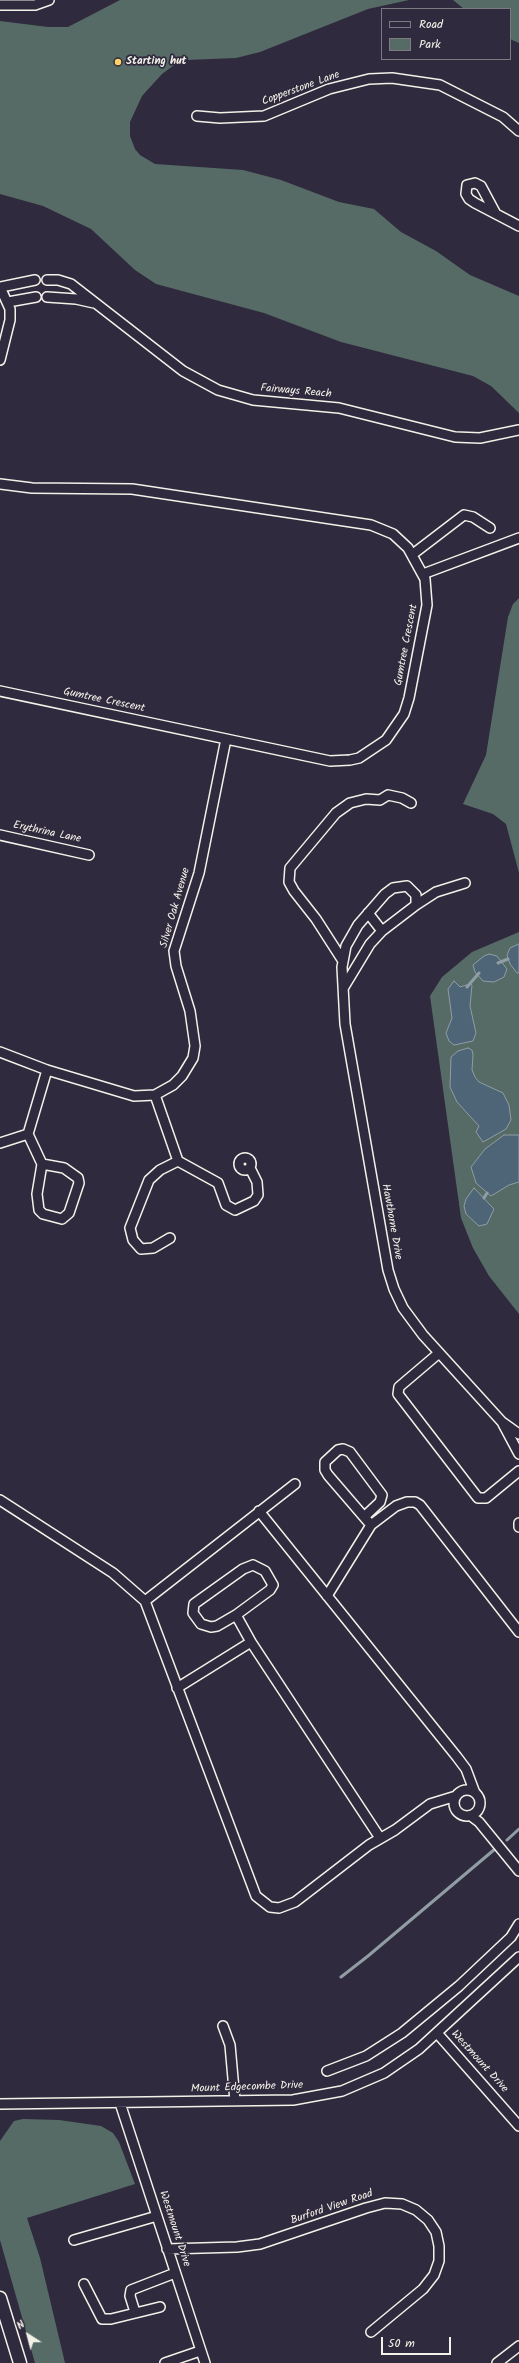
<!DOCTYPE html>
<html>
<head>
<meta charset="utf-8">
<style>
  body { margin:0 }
  #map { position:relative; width:519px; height:2363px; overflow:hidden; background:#2f2a3d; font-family:Kalam,sans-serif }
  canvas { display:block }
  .legend { position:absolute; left:381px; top:8px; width:130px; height:52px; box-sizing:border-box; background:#2f2a3d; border:1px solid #7e7a81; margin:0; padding:5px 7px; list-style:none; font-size:12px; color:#f4f1e8 }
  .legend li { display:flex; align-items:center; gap:8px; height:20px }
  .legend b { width:20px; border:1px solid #7e7a81 }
  .north { position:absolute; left:8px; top:2315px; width:40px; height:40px; -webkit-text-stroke:3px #2f2a3d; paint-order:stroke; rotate:324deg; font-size:11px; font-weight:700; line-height:16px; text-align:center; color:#f4f1e8 }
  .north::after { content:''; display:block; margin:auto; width:14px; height:18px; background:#f4f1e8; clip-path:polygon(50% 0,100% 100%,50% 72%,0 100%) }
  .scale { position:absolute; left:381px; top:2337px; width:70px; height:18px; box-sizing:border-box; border:2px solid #f4f1e8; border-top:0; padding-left:5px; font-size:12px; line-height:14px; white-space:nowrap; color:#f4f1e8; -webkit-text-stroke:3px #2f2a3d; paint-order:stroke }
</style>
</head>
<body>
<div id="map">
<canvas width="519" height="2363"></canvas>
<ul class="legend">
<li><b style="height:5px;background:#2f2a3d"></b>Road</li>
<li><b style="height:11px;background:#566b66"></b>Park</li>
</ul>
<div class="north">N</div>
<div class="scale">50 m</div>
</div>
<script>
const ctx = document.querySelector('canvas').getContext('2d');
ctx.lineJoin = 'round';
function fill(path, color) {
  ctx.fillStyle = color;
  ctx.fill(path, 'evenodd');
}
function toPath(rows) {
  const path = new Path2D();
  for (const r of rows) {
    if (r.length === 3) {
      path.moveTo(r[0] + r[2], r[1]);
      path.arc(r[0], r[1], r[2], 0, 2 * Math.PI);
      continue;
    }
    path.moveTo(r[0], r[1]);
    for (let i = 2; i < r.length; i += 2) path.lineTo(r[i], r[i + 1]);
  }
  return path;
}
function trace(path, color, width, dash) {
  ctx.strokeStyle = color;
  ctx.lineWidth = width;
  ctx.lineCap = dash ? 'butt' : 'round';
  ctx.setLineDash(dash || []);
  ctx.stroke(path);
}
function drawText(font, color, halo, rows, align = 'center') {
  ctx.font = font + ' Kalam,sans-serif';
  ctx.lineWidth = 3.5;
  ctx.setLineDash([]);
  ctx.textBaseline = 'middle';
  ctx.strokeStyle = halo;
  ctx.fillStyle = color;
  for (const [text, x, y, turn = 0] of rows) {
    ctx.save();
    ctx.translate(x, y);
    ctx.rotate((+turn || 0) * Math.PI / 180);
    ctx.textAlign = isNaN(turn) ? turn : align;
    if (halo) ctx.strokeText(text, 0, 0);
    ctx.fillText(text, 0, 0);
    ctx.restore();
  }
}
fill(toPath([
  [120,0,409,0,368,9,260,52,236,58,187,60,177,63,162,74,142,96,130,122,130,136,135,149,140,155,155,164,243,170,281,180,339,202,374,209,401,232,436,251,470,275,519,296,519,413,491,386,473,376,341,342,264,313,156,284,135,270,91,229,43,206,0,194,0,21,48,27,68,27],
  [453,0,519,0,519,43,510,39,510,9,464,9],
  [519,598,519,873,506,824,493,814,463,804,486,755,508,617,513,604],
  [519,932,519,1314,489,1276,473,1248,461,1218,430,996,442,977,472,952],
  [23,2119,59,2120,101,2126,113,2133,119,2142,135,2184,27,2218,40,2258,65,2363,35,2363,0,2240,0,2141,14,2121]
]), '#566b66');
const water = toPath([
  [519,944,519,973,517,973,510,964,507,955,510,948,519,944],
  [489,954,497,956,507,969,504,977,494,982,483,981,475,972,473,965,484,956,489,954],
  [454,981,460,987,470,984,472,985,470,1006,476,1033,473,1041,454,1045,449,1041,446,1033,452,1018,448,989,454,981],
  [468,1048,472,1050,473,1055,472,1070,475,1077,479,1082,503,1093,509,1105,511,1120,506,1129,483,1142,476,1132,479,1126,457,1102,450,1087,451,1057,458,1051,468,1048],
  [504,1135,519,1135,519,1182,509,1185,491,1196,476,1183,471,1167,485,1149,504,1135],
  [474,1188,494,1209,487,1224,479,1226,466,1214,464,1206,466,1199,474,1188]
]);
fill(water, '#4d6577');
trace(water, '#909da4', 1);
trace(toPath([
  [498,963,508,959],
  [467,987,479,973],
  [484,1198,487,1193],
  [507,1840,519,1829],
  [341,1977,368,1956,495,1849]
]), '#909da4', 3);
const minor = toPath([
  [0,5,35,5,49,0],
  [197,116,220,118,264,116,329,89,369,79,392,78,440,85,503,117,519,131],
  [496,214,481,186,475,183,467,185,466,194,469,199,475,203,519,226],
  [47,280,58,280,71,284,183,371,218,390,253,400,339,408,455,437,480,438,519,430],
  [0,287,10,309,10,320,0,360],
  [1,287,35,280],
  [47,297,76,299,94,303],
  [8,302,36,297],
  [0,484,32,488,132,489,371,525,393,534,408,548,425,579,427,605,409,698,404,714,386,740,359,758,350,760,330,761,0,691],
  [413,554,464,515,473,517,490,528],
  [423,574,519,538],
  [0,835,89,855],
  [416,905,436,892,465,883],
  [368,913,382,931],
  [343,961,316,919,294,891,289,882,290,868,336,813,350,803,366,799,380,800,388,795,402,798,411,803],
  [344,987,370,944,382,931,416,905,416,895,407,886,393,888,385,894,358,925,346,946,342,967,345,1024,388,1270,394,1289,403,1308,423,1335,502,1422,519,1434],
  [0,1052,47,1070,134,1096,155,1095,173,1085,182,1076,193,1058,195,1046,190,1011,176,966,174,951,199,873,226,739],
  [155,1095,178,1161],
  [28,1134,42,1164,37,1194,39,1210,43,1214,62,1219,69,1213,79,1183,78,1178,64,1168,42,1164],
  [28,1134,47,1070],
  [0,1143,28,1134],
  [245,1164,6],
  [178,1161,218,1183,226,1205,235,1210,254,1201,258,1195,257,1182,250,1168],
  [170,1238,153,1248,141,1249,133,1240,130,1228,149,1180,160,1170,178,1161],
  [439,1353,399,1387,398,1394,478,1498,486,1498,519,1471],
  [503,1424,519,1454],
  [295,1484,145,1601,256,1896,270,1907,279,1908,295,1902,369,1845,395,1830,430,1804,456,1796],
  [0,1500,113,1573,145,1601],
  [259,1511,457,1757,466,1769,475,1793],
  [364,1517,380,1502,382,1495,350,1452,343,1449,338,1450,325,1462,325,1470,328,1475,371,1525],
  [519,1523,519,1527],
  [253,1565,265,1571,273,1585,270,1590,236,1615,217,1626,211,1627,201,1624,193,1613,194,1604,243,1569,253,1565],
  [327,1596,371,1525,396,1506,407,1502,415,1502,420,1505,519,1632],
  [236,1615,251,1642],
  [177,1688,251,1642,380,1838],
  [467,1803,13],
  [471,1816,479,1822,519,1871],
  [223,2026,230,2045,235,2101],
  [437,2033,519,2126],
  [327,2071,366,2056,402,2033,459,1986,511,1937,519,1924],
  [120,2103,205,2363],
  [0,2104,293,2100,342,2091,384,2073,419,2049,519,1957],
  [74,2240,157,2216],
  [167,2249,237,2247,260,2244,366,2208,385,2203,402,2204,416,2210,428,2220,436,2232,439,2246,439,2261,434,2275,423,2289,371,2332],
  [84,2284,102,2319,111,2319,160,2307],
  [135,2312,130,2296,131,2290,175,2273],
  [165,2363,200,2351],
  [497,2363,519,2346]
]);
const major = toPath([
  [0,2298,20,2363]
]);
trace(minor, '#f4f1e8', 12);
trace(major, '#f4f1e8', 15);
trace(minor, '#2f2a3d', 9);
trace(major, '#2f2a3d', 12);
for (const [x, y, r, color] of [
  [118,62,4,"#ffd166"]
]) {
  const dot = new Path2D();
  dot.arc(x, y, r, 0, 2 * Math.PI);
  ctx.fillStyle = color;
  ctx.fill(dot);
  trace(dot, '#2f2a3d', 1.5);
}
drawText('bold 11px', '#f4f1e8', '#2f2a3d', [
  ["Starting hut",126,62]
], 'left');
drawText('11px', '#f4f1e8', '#2f2a3d', [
  ["Copperstone Lane",301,89,-20],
  ["Fairways Reach",296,392,5],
  ["Gumtree Crescent",407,645,-79],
  ["Gumtree Crescent",104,701,12],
  ["Erythrina Lane",47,833,12],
  ["Silver Oak Avenue",176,908,-74],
  ["Hawthorne Drive",391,1222,80],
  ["Westmount Drive",479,2062,48],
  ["Mount Edgecombe Drive",247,2088,-2],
  ["Burford View Road",332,2208,-19],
  ["Westmount Drive",174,2229,72]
]);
</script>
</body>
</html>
